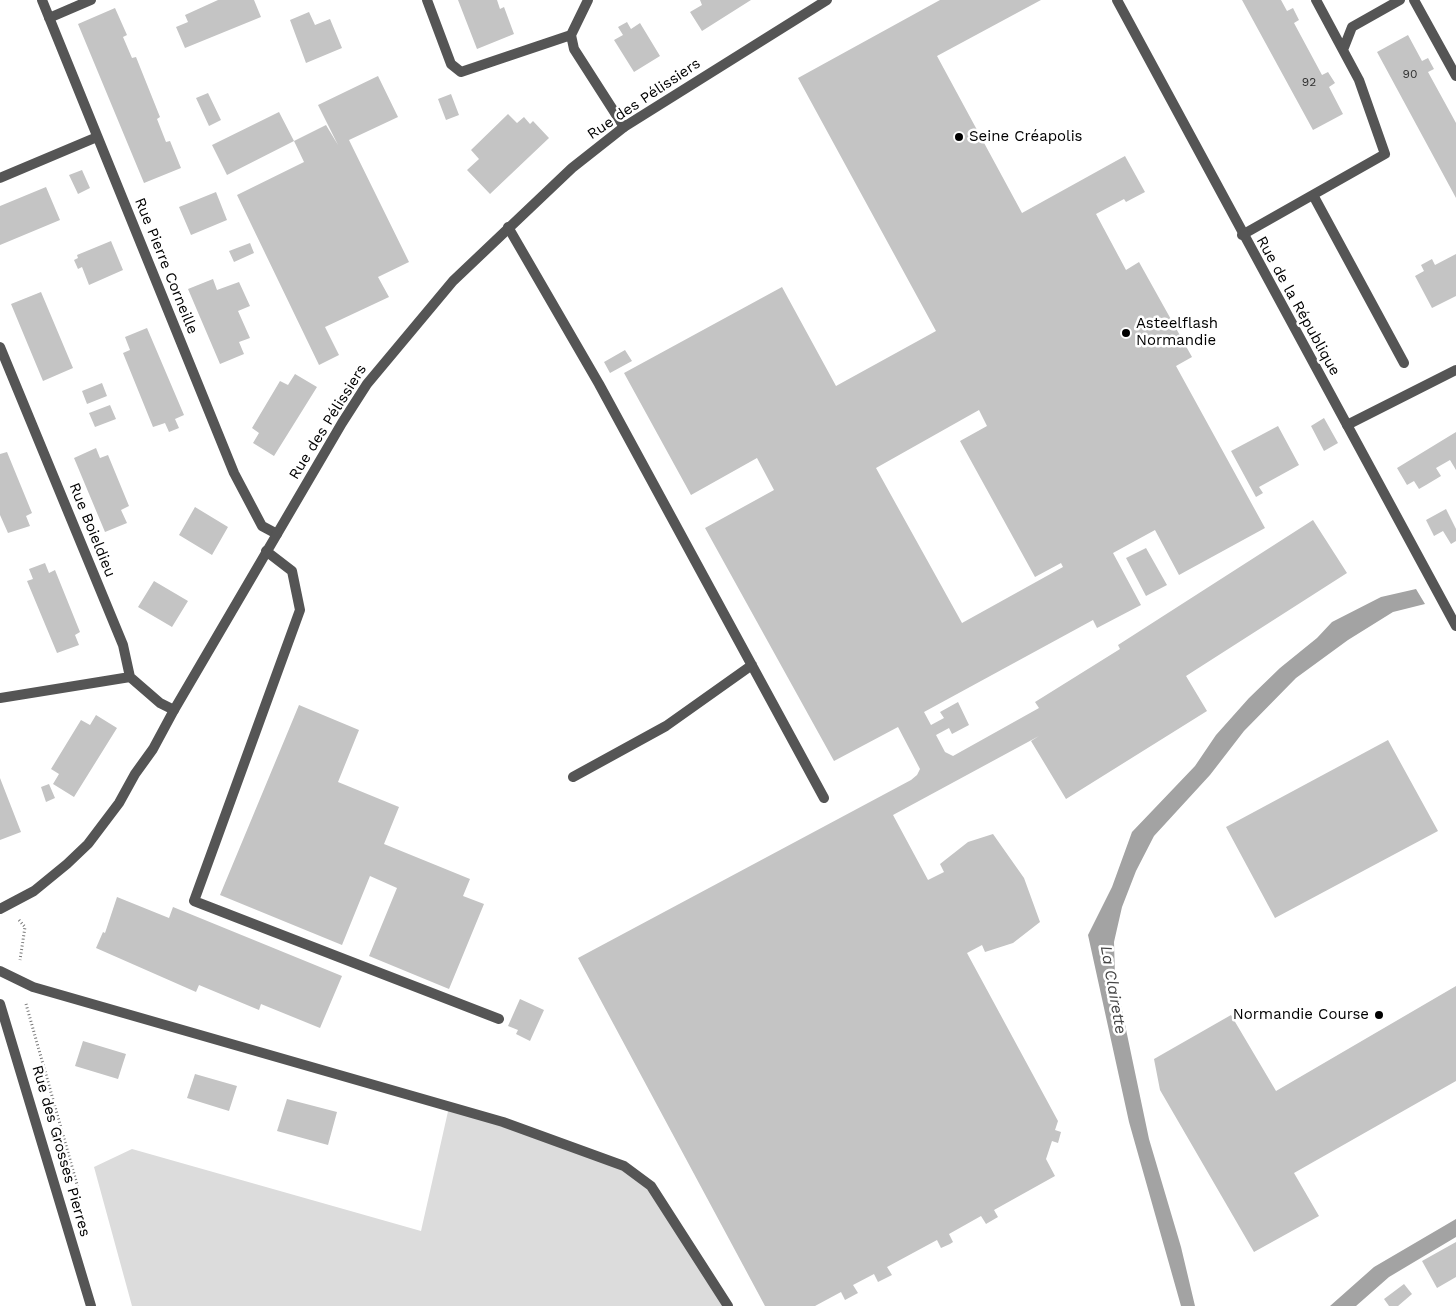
<!DOCTYPE html>
<html>
<head>
<meta charset="utf-8">
<style>
  body { margin:0 }
  canvas { display:block; background:#fff }
</style>
</head>
<body>
<canvas width="1456" height="1306"></canvas>
<script>
const ctx = document.querySelector('canvas').getContext('2d');
ctx.lineJoin = 'round';
function fill(path, color) {
  ctx.fillStyle = color;
  ctx.fill(path, 'evenodd');
}
function toPath(rows) {
  const path = new Path2D();
  for (const r of rows) {
    path.moveTo(r[0], r[1]);
    for (let i = 2; i < r.length; i += 2) path.lineTo(r[i], r[i + 1]);
  }
  return path;
}
function trace(path, color, width, dash) {
  ctx.strokeStyle = color;
  ctx.lineWidth = width;
  ctx.lineCap = dash ? 'butt' : 'round';
  ctx.setLineDash(dash || []);
  ctx.stroke(path);
}
function drawText(font, color, halo, rows, align = 'center') {
  ctx.font = font + ' "Work Sans",sans-serif';
  ctx.lineWidth = 5;
  ctx.setLineDash([]);
  ctx.textBaseline = 'middle';
  ctx.strokeStyle = halo;
  ctx.fillStyle = color;
  for (const [text, x, y, turn = 0] of rows) {
    ctx.save();
    ctx.translate(x, y);
    ctx.rotate((+turn || 0) * Math.PI / 180);
    ctx.textAlign = isNaN(turn) ? turn : align;
    if (halo) ctx.strokeText(text, 0, 0);
    ctx.fillText(text, 0, 0);
    ctx.restore();
  }
}
fill(toPath([
  [449,1107,624,1166,651,1186,728,1306,132,1306,94,1167,132,1149,421,1231]
]), '#dcdcdc');
fill(toPath([
  [1416,589,1425,604,1393,612,1348,640,1296,678,1244,731,1210,775,1154,836,1136,871,1122,907,1114,942,1115,977,1149,1139,1181,1247,1195,1306,1181,1306,1129,1122,1088,935,1112,887,1132,832,1195,766,1216,735,1249,698,1280,668,1317,638,1332,622,1381,597],
  [1456,1219,1456,1237,1389,1277,1356,1306,1330,1306,1374,1267]
]), '#a3a3a3');
fill(toPath([
  [218,0,254,0,261,17,185,48,176,27,188,22,185,15],
  [458,0,497,0,500,9,504,7,514,34,477,49],
  [700,0,751,0,702,31,690,12,702,5],
  [940,0,1041,0,937,56,1022,213,1125,156,1145,192,1126,202,1124,199,1096,214,1126,270,1139,262,1192,357,1176,366,1265,528,1179,575,1155,530,1113,553,1141,605,1097,628,1093,620,924,712,931,725,944,718,940,712,958,702,969,725,952,734,949,728,936,735,945,752,953,756,1039,708,1035,702,1120,649,1118,645,1313,520,1347,573,1186,676,1207,711,1066,799,1031,741,1039,736,893,815,928,880,944,872,940,864,968,842,993,834,1024,878,1040,922,1013,943,985,952,982,945,967,953,1058,1121,1055,1130,1061,1132,1058,1143,1052,1141,1046,1159,1055,1176,994,1210,998,1217,986,1224,981,1216,949,1234,953,1242,950,1244,941,1248,937,1240,887,1267,892,1275,878,1282,874,1274,853,1285,858,1293,845,1300,841,1292,815,1306,765,1306,578,958,911,780,917,775,920,769,898,727,834,761,705,528,774,490,757,458,691,495,624,373,782,287,836,386,936,331,798,78],
  [979,410,987,426,960,441,1035,577,1061,563,1063,567,962,623,876,468],
  [1242,0,1281,0,1287,11,1293,8,1299,20,1294,23,1322,75,1328,72,1335,83,1329,87,1343,114,1313,130],
  [115,8,127,35,123,37,132,58,136,57,160,117,157,119,166,142,170,141,181,168,144,183,78,24],
  [309,12,315,25,330,19,342,48,306,63,290,20],
  [627,22,631,29,640,23,660,56,634,72,614,40,623,35,618,27],
  [1408,35,1422,61,1428,58,1434,69,1428,72,1456,123,1456,198,1377,52],
  [378,76,398,117,349,140,409,262,378,277,389,297,325,327,339,355,319,365,237,195,304,162,294,141,326,125,338,145,318,105],
  [208,93,221,120,209,126,196,98],
  [451,94,459,115,446,120,438,99],
  [279,112,294,141,227,175,212,145],
  [508,114,517,123,524,117,530,124,533,121,549,138,490,194,467,170,479,159,471,150],
  [82,170,90,188,78,194,69,175],
  [46,187,60,220,0,245,0,206],
  [216,192,227,220,191,235,179,207],
  [111,241,123,270,89,285,82,267,78,269,74,260,78,258,77,255],
  [250,243,254,253,234,262,229,251],
  [1456,254,1456,296,1432,308,1415,276,1424,271,1421,265,1432,259,1435,265],
  [213,279,217,290,239,282,250,306,238,311,250,338,239,342,244,354,220,364,188,289],
  [41,292,73,368,43,381,11,304],
  [147,328,184,415,175,419,179,428,169,432,165,423,153,427,123,353,130,350,125,337],
  [625,350,632,361,610,373,604,362],
  [295,374,317,387,274,456,253,443,259,433,252,428,280,381,288,385],
  [102,383,107,396,87,404,82,391],
  [110,405,116,419,95,427,89,413],
  [1324,418,1338,443,1324,451,1311,426],
  [1278,426,1299,465,1259,487,1263,493,1256,497,1231,451],
  [1456,432,1456,470,1450,460,1436,468,1441,476,1426,485,1419,489,1414,481,1407,485,1397,468],
  [96,448,100,458,108,455,129,506,121,510,127,523,105,532,74,458],
  [7,452,32,513,26,516,30,526,8,533,0,515,0,454],
  [195,507,228,527,212,555,179,535],
  [1446,509,1456,529,1456,541,1451,544,1443,531,1434,536,1426,520],
  [1146,548,1167,585,1146,596,1126,558],
  [45,563,49,573,55,570,80,632,75,635,79,645,57,653,27,581,33,579,29,569],
  [154,581,188,601,172,627,138,607],
  [299,705,359,730,338,782,399,807,384,844,470,879,463,896,484,904,449,989,369,956,397,888,370,876,342,945,220,895],
  [96,715,117,728,74,797,53,784,59,774,51,769,81,720,90,725],
  [1388,740,1438,831,1275,918,1226,827],
  [0,778,21,832,0,840],
  [49,784,55,798,46,802,41,787],
  [117,897,169,918,173,907,342,976,320,1028,261,1004,259,1010,199,985,196,992,96,948,103,932,105,933],
  [1456,986,1456,1081,1294,1173,1319,1216,1254,1252,1160,1090,1154,1059,1231,1015,1276,1091],
  [520,999,544,1010,530,1041,516,1034,518,1030,508,1026],
  [83,1041,126,1054,118,1079,75,1066],
  [195,1074,237,1086,229,1111,187,1098],
  [287,1099,337,1112,328,1145,277,1131],
  [1456,1242,1456,1277,1437,1288,1422,1261],
  [1404,1284,1412,1294,1398,1306,1389,1306,1384,1299]
]), '#c4c4c4');
trace(toPath([
  [19,920,25,927,20,960],
  [26,1004,78,1188]
]), '#777', 3, [1, 2.5]);
trace(toPath([
  [1414,0,1456,76],
  [1343,50,1352,27,1400,0],
  [1313,195,1404,363],
  [508,227,599,384,824,798],
  [1242,235,1385,154,1359,80,1316,0],
  [266,551,292,571,300,610,194,901,499,1019],
  [573,777,666,726,752,665]
]), '#555', 10);
trace(toPath([
  [42,0,234,473,262,526,277,534],
  [427,0,451,64,461,72,571,35],
  [588,0,571,35,574,49,624,127],
  [49,18,91,0],
  [0,178,97,137],
  [0,347,123,645,130,677,160,703,174,710],
  [1347,425,1456,370],
  [0,698,130,677],
  [0,971,33,987,503,1122,624,1166,651,1186,728,1306]
]), '#555', 10);
trace(toPath([
  [1117,0,1456,626],
  [0,909,34,891,67,864,88,844,119,803,135,774,153,749,174,710,342,423,367,384,453,281,572,168,624,127,827,0],
  [0,1004,91,1306]
]), '#555', 10);
for (const [x, y, r, color] of [
  [959,137,5,"#000"],
  [1126,333,5,"#000"],
  [1379,1015,5,"#000"]
]) {
  const dot = new Path2D();
  dot.arc(x, y, r, 0, 2 * Math.PI);
  ctx.fillStyle = color;
  ctx.fill(dot);
  trace(dot, '#fff', 2);
}
drawText('12px', '#313131', null, [
  ["90",1410,74],
  ["92",1309,82]
]);
drawText('15px', '#000', '#fff', [
  ["Rue des Pélissiers",644,99,-34],
  ["Rue Pierre Corneille",166,266,68],
  ["Rue de la République",1298,306,61],
  ["Rue des Pélissiers",328,422,-58],
  ["Rue Boieldieu",92,530,68],
  ["Rue des Grosses Pierres",61,1151,74]
]);
drawText('15px', '#000', '#fff', [
  ["Seine Créapolis",969,137],
  ["Asteelflash",1136,324],
  ["Normandie",1136,341],
  ["Normandie Course",1369,1015,"right"]
], 'left');
drawText('italic 16px', '#444', '#fff', [
  ["La Clairette",1113,990,80]
]);
</script>
</body>
</html>
